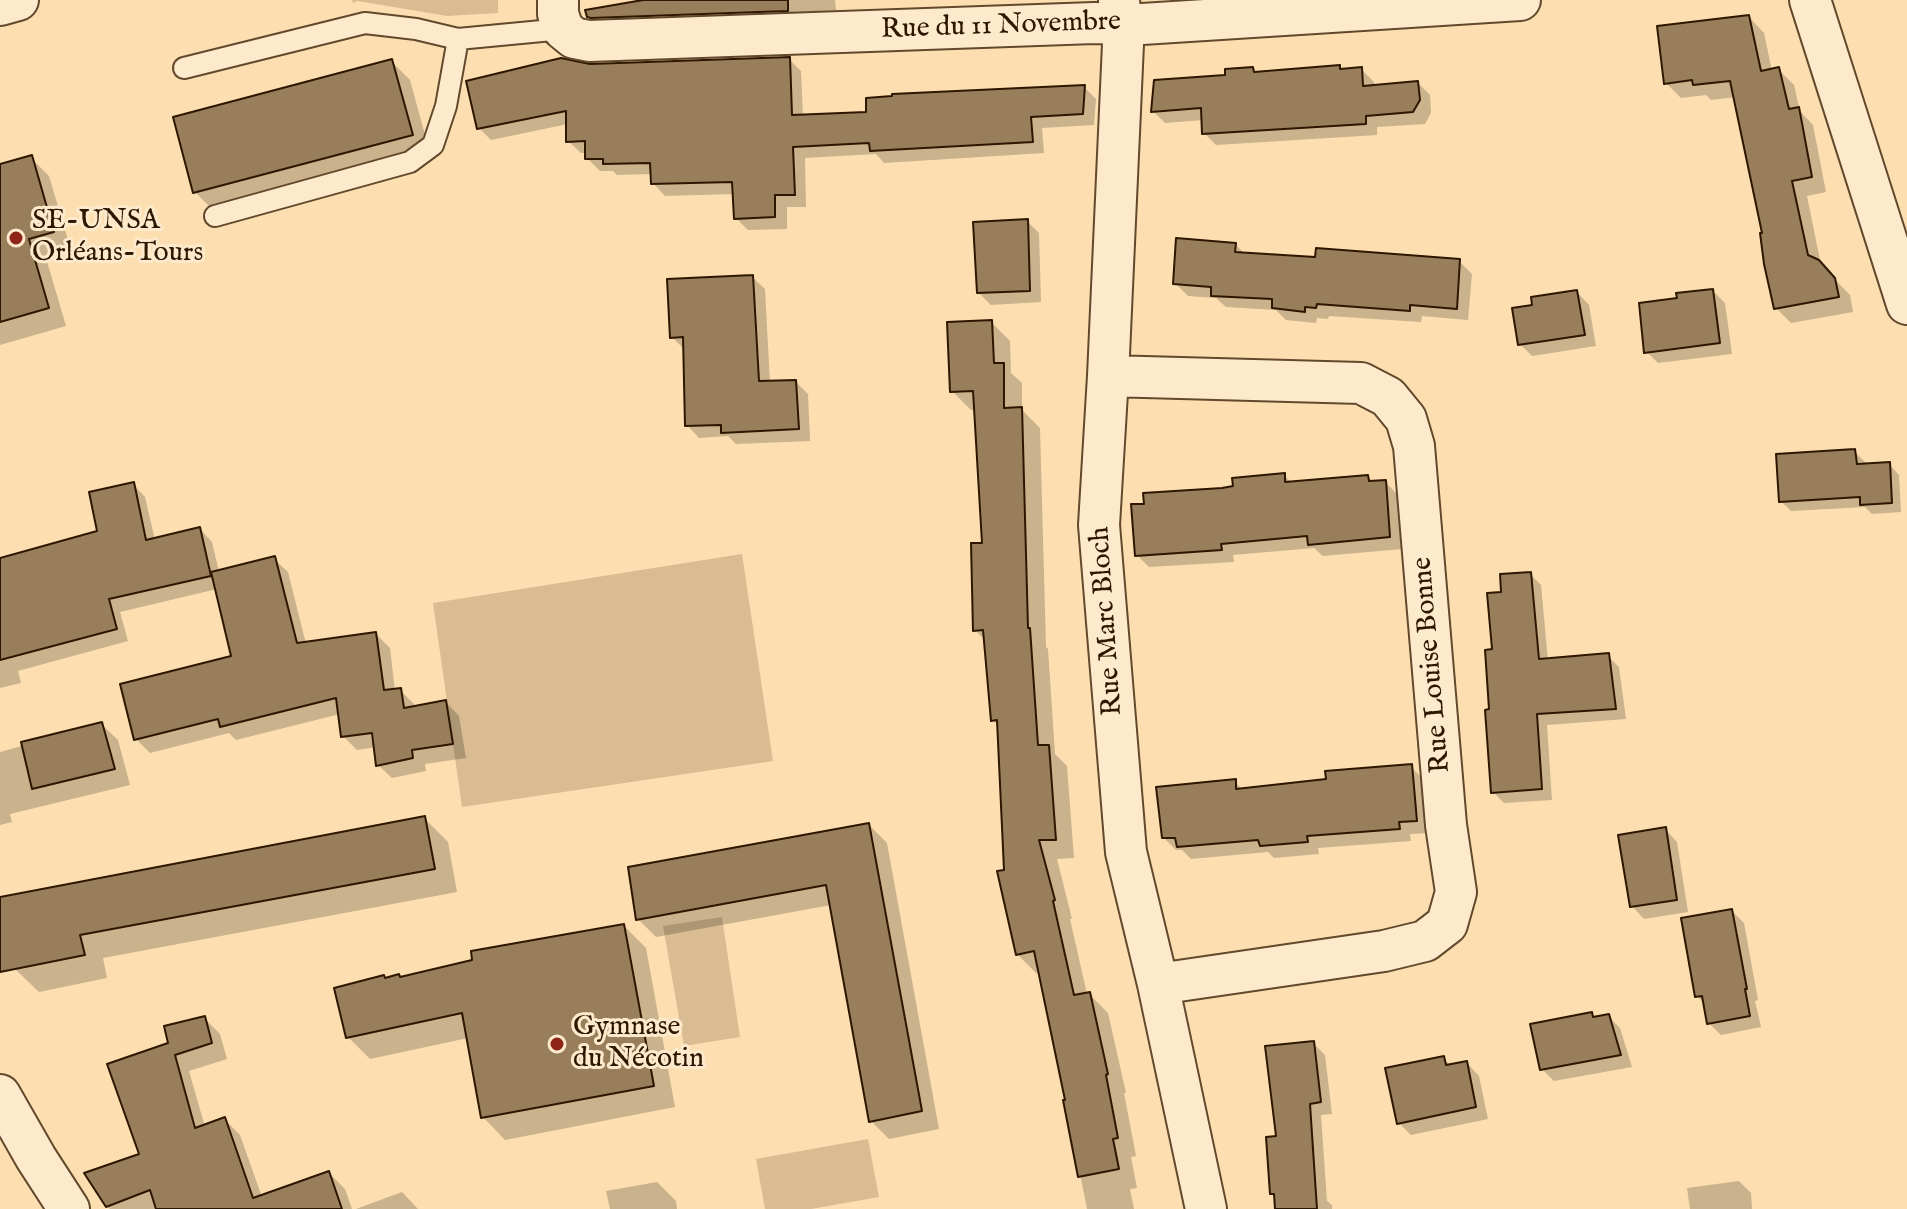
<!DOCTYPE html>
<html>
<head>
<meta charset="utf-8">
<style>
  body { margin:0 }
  canvas { display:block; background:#fcdeb0 }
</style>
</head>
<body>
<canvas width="1907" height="1209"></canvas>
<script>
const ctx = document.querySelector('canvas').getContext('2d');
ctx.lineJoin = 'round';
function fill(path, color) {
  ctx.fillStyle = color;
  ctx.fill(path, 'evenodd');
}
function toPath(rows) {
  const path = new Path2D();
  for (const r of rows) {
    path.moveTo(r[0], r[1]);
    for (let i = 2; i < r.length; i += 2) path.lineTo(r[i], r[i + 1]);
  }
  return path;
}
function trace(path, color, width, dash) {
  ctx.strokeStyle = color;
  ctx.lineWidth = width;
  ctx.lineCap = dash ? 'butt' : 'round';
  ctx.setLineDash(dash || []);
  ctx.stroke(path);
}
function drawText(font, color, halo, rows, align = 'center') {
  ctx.font = font + ' "IM FELL English",serif';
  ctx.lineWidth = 6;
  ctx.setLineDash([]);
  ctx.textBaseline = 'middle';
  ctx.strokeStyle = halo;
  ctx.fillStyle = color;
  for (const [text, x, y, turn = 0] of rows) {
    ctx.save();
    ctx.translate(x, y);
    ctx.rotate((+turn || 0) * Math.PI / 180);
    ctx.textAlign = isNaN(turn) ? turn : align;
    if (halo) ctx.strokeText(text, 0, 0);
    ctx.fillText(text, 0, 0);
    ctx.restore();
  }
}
fill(toPath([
  [352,0,498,0,498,13,447,16,358,1,353,3],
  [742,554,773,761,462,807,433,603],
  [722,917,740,1037,684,1046,663,926],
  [868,1139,879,1197,811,1209,765,1209,756,1159]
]), '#d9bc92');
fill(toPath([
  [635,0,835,0,836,10,606,33,589,16,636,3],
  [1749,17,1764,33,1772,71,1778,69,1794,85,1800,111,1813,125,1826,192,1807,196,1821,265,1850,295,1853,312,1791,323,1776,308,1764,234,1736,97,1711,100,1706,95,1681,98,1666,83],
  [789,59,801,71,803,116,868,114,1084,87,1096,99,1094,125,1042,128,1044,153,884,163,876,154,805,158,806,207,787,207,787,229,748,230,736,218,735,194,665,196,653,183,652,174,617,175,613,171,600,171,587,158,587,153,581,153,568,141,568,124,491,140,479,128,590,66],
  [391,61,410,80,430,153,213,210,195,192],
  [1339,67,1343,71,1361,69,1374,82,1374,87,1418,83,1430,95,1431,113,1425,124,1377,127,1377,135,1216,145,1204,133,1203,120,1165,123,1153,111,1227,77,1253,69,1257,74],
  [31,158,49,176,71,250,46,258,66,326,0,345,0,166],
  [1027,221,1039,233,1041,302,991,305,979,293],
  [1235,244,1246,255,1459,261,1472,274,1468,320,1422,316,1421,322,1329,316,1328,319,1317,318,1316,323,1286,320,1276,310,1226,307,1216,298,1188,296,1175,283],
  [752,277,765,289,770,383,796,382,808,394,810,441,736,444,728,436,699,438,687,425,685,350,672,337],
  [1713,291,1725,303,1732,354,1658,363,1645,350,1679,300],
  [1577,292,1589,305,1596,346,1532,356,1520,344,1534,307],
  [991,322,1010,341,1011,373,1022,383,1022,410,1040,428,1046,647,1048,649,1055,754,1067,766,1074,858,1057,859,1072,919,1070,919,1087,994,1089,994,1108,1013,1126,1093,1124,1093,1136,1156,1131,1157,1137,1188,1130,1189,1134,1209,1087,1209,1040,972,1036,973,1017,954,1006,871,999,726,993,720,986,641,975,630,984,545,976,410,971,410,952,391],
  [1854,451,1865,462,1865,465,1889,464,1899,475,1901,512,1872,514,1865,507,1791,511,1781,501],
  [1284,475,1293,484,1368,477,1374,483,1385,482,1397,494,1402,549,1323,556,1314,548,1233,555,1234,562,1149,567,1137,555,1235,488],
  [133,484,145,497,155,540,200,529,212,542,219,572,274,559,288,572,306,644,376,634,390,648,395,691,400,690,414,704,415,708,446,702,459,716,466,758,425,764,426,771,392,778,378,765,376,747,357,750,343,736,340,714,236,740,229,733,150,753,136,739,233,657,217,589,120,612,128,641,18,671,21,683,0,688,0,560,99,533],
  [1530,574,1541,585,1548,661,1608,656,1619,667,1626,719,1547,725,1552,800,1504,803,1493,792,1491,711,1494,651,1503,594],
  [101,724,118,740,130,785,10,814,12,822,0,825,0,752],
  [1411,767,1423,779,1428,833,1410,834,1411,841,1318,848,1319,854,1274,858,1268,852,1191,859,1182,850,1176,850,1164,838,1235,782,1243,790,1328,781],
  [424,818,448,842,457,892,103,958,107,978,39,992,15,969,1,899],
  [869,825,887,843,939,1129,889,1139,871,1121,831,905,656,937,638,919],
  [1665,829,1677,842,1688,912,1644,919,1632,906],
  [1732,911,1744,923,1758,1000,1755,1001,1761,1027,1721,1035,1709,1023,1706,1005,1697,996],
  [624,926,646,948,675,1107,505,1140,483,1117,468,1038,370,1059,348,1037,386,979,401,979],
  [1591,1014,1596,1019,1608,1016,1620,1028,1632,1067,1554,1081,1542,1069],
  [204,1018,220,1034,227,1059,189,1071,205,1127,224,1119,240,1135,262,1197,329,1173,345,1189,352,1209,110,1209,107,1206,142,1155,171,1044],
  [1313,1043,1325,1055,1332,1114,1321,1115,1327,1201,1332,1205,1332,1209,1277,1209,1276,1198,1272,1193,1279,1138],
  [1443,1058,1451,1066,1467,1063,1479,1076,1488,1119,1411,1135,1399,1123],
  [1739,1181,1751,1193,1752,1209,1690,1209,1687,1188],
  [657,1182,676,1201,677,1209,610,1209,606,1191],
  [402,1192,418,1209,356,1209]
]), '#0003');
const building = toPath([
  [643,0,788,0,788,11,591,18,587,17,585,10,643,0],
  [1749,15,1761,71,1779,67,1789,109,1799,107,1812,177,1792,181,1808,255,1819,260,1835,278,1839,297,1774,309,1764,264,1760,233,1762,233,1730,81,1693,85,1692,80,1664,84,1657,26,1749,15],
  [790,57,792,115,866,112,866,98,892,96,892,94,1085,85,1083,114,1031,117,1033,142,870,151,869,143,793,147,795,195,775,195,775,217,734,219,732,182,651,184,650,163,603,164,603,159,585,159,585,141,566,142,566,111,477,129,466,81,561,58,590,64,790,57],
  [392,59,413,135,193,193,173,117,392,59],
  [1340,65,1340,69,1362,67,1363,86,1418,81,1420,100,1413,112,1366,116,1366,124,1202,134,1201,108,1151,112,1154,80,1225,75,1225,69,1253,67,1254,72,1340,65],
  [32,155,54,232,29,239,49,308,0,322,0,164,32,155],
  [1028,219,1030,291,977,293,973,222,1028,219],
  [1176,238,1236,243,1235,252,1315,257,1316,248,1460,259,1457,309,1410,305,1410,311,1317,304,1316,308,1305,307,1305,312,1272,308,1272,299,1211,296,1211,287,1173,284,1176,238],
  [753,275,759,381,796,380,799,429,721,433,721,425,685,426,683,337,670,338,667,279,753,275],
  [1713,289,1720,343,1644,353,1639,303,1677,298,1676,293,1713,289],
  [1577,290,1585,335,1518,345,1512,308,1532,305,1531,297,1577,290],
  [992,320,994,363,1004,363,1004,408,1022,407,1028,628,1030,628,1038,745,1049,745,1056,840,1039,840,1055,900,1053,901,1074,995,1090,992,1108,1074,1106,1075,1118,1138,1113,1139,1119,1169,1078,1177,1063,1100,1065,1100,1034,951,1016,955,997,871,1004,870,997,720,991,721,983,630,973,631,971,543,982,543,973,391,950,392,947,322,992,320],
  [1855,449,1857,464,1890,462,1892,503,1860,505,1860,497,1779,502,1776,454,1855,449],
  [1285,473,1285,482,1368,475,1369,481,1386,480,1390,537,1308,545,1307,536,1221,544,1222,550,1135,556,1131,504,1144,504,1143,493,1222,488,1233,486,1232,478,1285,473],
  [134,482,146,540,200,527,211,576,109,599,117,629,0,660,0,558,97,531,89,492,134,482],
  [275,556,297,643,376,632,384,690,401,688,404,708,446,700,453,744,412,750,413,758,376,766,372,733,341,737,336,698,220,727,218,719,134,740,120,684,231,656,211,572,275,556],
  [1531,572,1539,659,1609,653,1616,709,1537,714,1542,789,1491,793,1485,710,1489,709,1485,650,1492,649,1487,593,1501,592,1500,574,1531,572],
  [102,722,115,769,32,789,21,742,102,722],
  [1412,764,1417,821,1399,822,1400,829,1307,836,1308,842,1260,846,1258,840,1177,847,1175,838,1162,838,1156,787,1236,779,1236,789,1326,779,1325,771,1412,764],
  [425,816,435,869,80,935,85,955,0,972,0,897,425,816],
  [869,823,922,1111,869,1122,826,885,636,920,628,867,869,823],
  [1666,827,1677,900,1630,907,1618,835,1666,827],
  [1732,909,1747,989,1745,989,1750,1016,1707,1024,1702,996,1695,997,1681,918,1732,909],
  [624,924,654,1086,481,1118,462,1013,346,1038,334,988,384,975,385,978,399,974,400,977,472,960,471,951,624,924],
  [1592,1012,1593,1017,1609,1014,1621,1055,1540,1070,1530,1024,1592,1012],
  [205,1016,212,1043,175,1055,195,1128,225,1117,253,1198,329,1171,342,1209,156,1209,150,1190,106,1207,84,1173,139,1154,107,1064,168,1043,164,1026,205,1016],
  [1314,1041,1321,1102,1310,1104,1317,1209,1275,1209,1274,1194,1270,1194,1266,1137,1276,1136,1265,1046,1314,1041],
  [1444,1056,1446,1065,1467,1061,1476,1107,1397,1124,1385,1068,1444,1056]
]);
fill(building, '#997e5c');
trace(building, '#2e1700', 2);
const service = toPath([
  [184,68,365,23,416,29,458,39],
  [215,216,410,162,433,145,446,106,458,39,563,29]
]);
const minor = toPath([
  [558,0,558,14,563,29,574,38,589,41,1094,23,1142,24,1520,0],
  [1119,0,1123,44,1108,376,1099,525,1126,852,1158,984,1206,1209],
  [1810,0,1907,304],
  [0,5,18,0],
  [1108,376,1361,383,1388,397,1406,419,1414,446,1446,825,1456,892,1447,924,1425,941,1384,951,1158,984],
  [0,1095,36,1158,69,1209]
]);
trace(service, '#62492c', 24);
trace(minor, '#62492c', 44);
trace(service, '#fdeacc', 20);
trace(minor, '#fdeacc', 40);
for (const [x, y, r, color] of [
  [16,238,8,"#8f2418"],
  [557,1044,8,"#8f2418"]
]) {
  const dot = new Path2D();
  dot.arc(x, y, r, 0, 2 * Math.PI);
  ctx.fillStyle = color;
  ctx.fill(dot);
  trace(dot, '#fdeacc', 3);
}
drawText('28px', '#2e1700', '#fdeacc', [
  ["Rue du 11 Novembre",1001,27,-2],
  ["Rue Marc Bloch",1108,621,-94],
  ["Rue Louise Bonne",1433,665,-95]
]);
drawText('28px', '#2e1700', '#fdeacc', [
  ["SE-UNSA",32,222],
  ["Orléans-Tours",32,254],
  ["Gymnase",573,1028],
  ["du Nécotin",573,1060]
], 'left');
</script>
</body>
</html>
